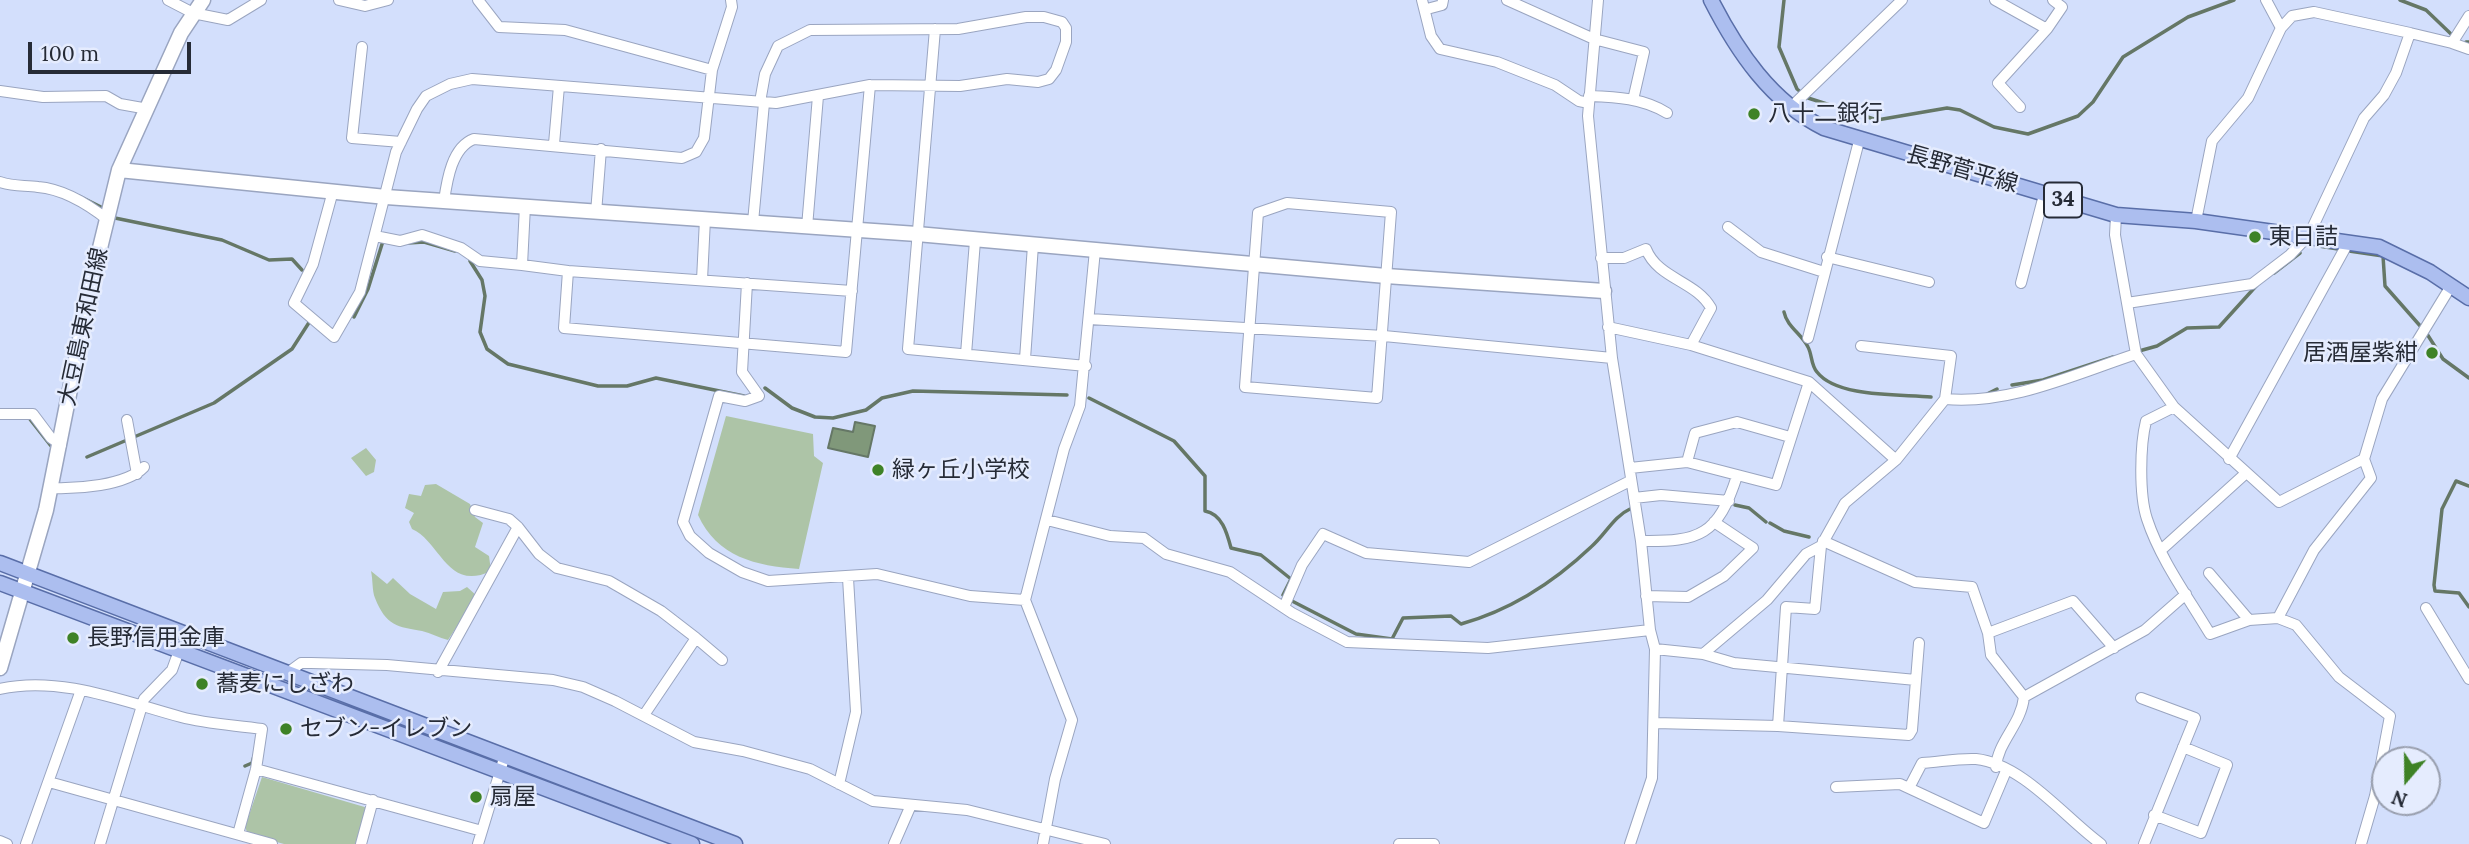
<!DOCTYPE html>
<meta charset="utf-8">
<style>
body{margin:0}
#map{position:relative;width:2469px;height:844px;overflow:hidden;background:#d3dffc;font-family:Lora,serif}
canvas{display:block}
.north{position:absolute;left:2371px;top:746px;width:70px;height:70px;box-sizing:border-box;background:#e5ecfe;border:2px solid #999fae;border-radius:50%;rotate:200deg;font-size:19px;font-weight:700;line-height:28px;text-align:center;color:#262b36}
.north::after{content:'';display:block;margin:auto;width:24px;height:32px;background:#3e8226;clip-path:polygon(50% 0,100% 100%,50% 72%,0 100%)}
.scale{position:absolute;left:28px;top:42px;width:163px;height:32px;box-sizing:border-box;border:4px solid #262b36;border-top:0;padding-left:9px;font-size:21px;line-height:24px;white-space:nowrap;color:#262b36;-webkit-text-stroke:5px #e5ecfe;paint-order:stroke}
</style>
<div id="map">
<canvas width="2469" height="844"></canvas>
<div class="north">N</div>
<div class="scale">100 m</div>
</div>
<script>
const ctx = document.querySelector('canvas').getContext('2d');
ctx.lineJoin = 'round';
function fill(path, color) { ctx.fillStyle = color; ctx.fill(path, 'evenodd'); }
function trace(path, color, width, dash) { ctx.strokeStyle = color; ctx.lineWidth = width; ctx.lineCap = dash ? 'butt' : 'round'; ctx.setLineDash(dash || []); ctx.stroke(path); }
function label(font, color, halo, rows, align = 'center') {
  ctx.font = font + ' Lora,"Noto Sans JP",serif'; ctx.lineWidth = 5; ctx.setLineDash([]); ctx.textBaseline = 'middle'; ctx.strokeStyle = halo; ctx.fillStyle = color; for (const [text, x, y, turn = 0] of rows) {
    ctx.save(); ctx.translate(x, y); ctx.rotate((+turn || 0) * Math.PI / 180); ctx.textAlign = isNaN(turn) ? turn : align; if (halo) ctx.strokeText(text, 0, 0); ctx.fillText(text, 0, 0); ctx.restore();
  }
}
fill(new Path2D(`
 M726,416L813,434L814,456L823,463L799,569C756,566 717,557 698,515Z
 M366,448L376,460L374,472L366,476L351,458Z
 M436,484L470,504L475,517L483,523L475,547L489,556L491,571C447,592 441,542 412,529L409,522L414,513L405,508L409,494L421,496L425,485Z
 M371,571L387,584L393,578L410,594L436,609L443,592L460,591L467,587L477,596L448,640C439,638 431,633 422,631C398,627 386,626 375,598C372,591 373,580 371,571Z
 M262,777L368,808L357,844H284L248,834L245,827Z`), '#adc4a7');
const water = new Path2D(`
 M855,422L875,426L868,457L828,448L833,428L853,432Z`);
fill(water, '#80987a');
trace(water, '#657766', 2);
trace(new Path2D(`
 M1784,0L1779,47L1797,89L1808,98L1877,120L1947,108L1960,110L1994,127L2028,134L2078,116L2093,102L2123,57L2188,17L2234,0
 M2400,0L2426,10L2451,34
 M2466,42H2469
 M79,196L101,207
 M115,218L222,240L269,260L292,259L302,270
 M408,243L424,242L455,251
 M2319,246L2338,249
 M2349,251L2383,256L2385,286L2422,328
 M470,261L482,280L485,296L480,332L487,349L508,364L598,386H627L656,378L744,396
 M2274,273L2300,253
 M1784,312C1787,327 1802,334 1808,347C1812,354 1811,366 1817,372C1837,398 1901,394 1931,397
 M354,317L368,289L383,241
 M2427,334L2443,359L2469,378
 M2139,351L2157,346L2187,328L2219,327L2257,285
 M2012,385L2043,380L2113,357
 M765,388L792,408L815,417L833,418L866,410L882,398L913,391L1067,395
 M1987,394L1997,389
 M1089,398L1174,441L1205,476V511C1222,514 1227,533 1231,548L1261,555L1291,579L1283,595
 M29,418L51,446
 M87,457L214,403L292,349L310,321
 M2469,486L2456,481L2442,509L2434,585L2435,591L2459,593L2469,607
 M1735,505L1749,508L1766,522
 M1770,523L1784,531L1809,537
 M1292,601L1356,634L1392,639L1403,618L1451,616L1461,624C1511,610 1553,583 1591,547C1605,535 1614,516 1630,509
 M245,766L252,763L254,756`), '#657766', 3.5);
const street = new Path2D(`
 M168,0L193,13L228,20L261,0
 M339,0L365,6L388,0
 M478,0L499,27L565,30L712,70
 M1422,0L1431,36L1440,49L1497,62L1555,85L1579,101L1589,103
 M1507,0L1594,39L1644,52L1633,100
 M1598,0L1588,116L1612,358L1641,541L1650,630L1655,649L1652,778L1630,844
 M1995,0L2047,29L2062,7L2053,0
 M1427,9L1442,5L1443,0
 M2281,28L2292,16L2314,12L2410,33
 M935,29L908,349L1086,366
 M2452,43L2469,49
 M362,47L352,138L401,142
 M0,91L43,97L106,96L120,104L148,109
 M1589,96C1616,97 1643,98 1667,113
 M2020,107L1998,83L2047,29
 M1790,108L1902,0
 M554,144L559,86
 M0,182C13,187 25,185 38,187C63,189 89,205 108,220
 M333,191L313,264L294,303L334,337L360,292L396,152L417,109L426,96L450,84L472,79L776,103L870,85L960,86L1007,79L1038,82L1049,79L1056,70L1066,42V28L1062,22L1044,17H1026L958,29L810,30L778,46L765,74L760,102
 M444,201C447,180 452,147 474,139L682,158L696,152L704,138L712,70L732,7L731,0
 M1287,203L1391,212L1377,398L1245,387L1258,213Z
 M525,206L522,265L568,271L564,328L846,352L870,85
 M596,213L601,149
 M2116,215L2115,235L2136,354L2174,407L2279,502L2364,459
 M2196,221L2212,141L2248,98L2281,28L2266,0
 M753,222L764,103
 M807,227L818,96
 M1728,227L1761,252L1824,272
 M375,236L400,241L422,235L461,248L480,261L522,265
 M1827,257L1929,282
 M1601,258H1624L1646,249C1658,279 1696,281 1711,308L1691,345
 M568,271L852,291
 M702,280L705,219
 M747,283L742,372L759,396L745,401L719,396L683,522L690,536L709,553L742,572L768,581L877,574L970,596L1025,600
 M2021,283L2044,195
 M2127,303L2252,284L2290,255L2309,235L2364,118L2384,95L2396,73L2410,33L2452,43L2469,16
 M1089,319L1384,336L1612,358
 M1608,327L1691,345L1809,382
 M1808,338L1859,141
 M1861,346L1951,356L1945,399
 M966,354L975,241
 M1025,359L1033,245
 M2174,407L2146,421C2140,445 2139,495 2147,519C2160,559 2188,597 2210,634L2249,620L2278,618L2296,625L2339,677L2390,716L2375,796L2361,844
 M0,414H33L51,438L61,445
 M127,420L137,474
 M2229,459L2349,241
 M1687,462L1695,433L1737,422L1790,437
 M1630,468L1687,462L1776,485L1809,382L1896,460
 M51,488C76,489 126,486 144,467
 M1634,498L1661,495L1729,501
 M475,510L509,519L518,527
 M1047,520L1110,536L1144,538L1166,554L1230,572L1292,613L1347,642L1488,648L1650,630
 M1641,541C1700,542 1718,535 1737,476
 M1823,541L1915,582L1972,587L1988,633L1991,655L2024,697C2021,725 1998,741 1996,767
 M2161,550L2245,474
 M2209,573L2249,620
 M1646,596L1688,597L1724,576L1753,548L1714,522
 M1284,607L1302,565L1323,534L1366,553L1469,562L1630,481
 M2426,608L2469,679
 M2278,618L2314,550L2371,478L2364,459L2382,399L2451,286
 M1988,633L2073,601L2114,648
 M696,638L722,660
 M1655,649L1703,654L1734,663L1916,680
 M1703,654L1767,600L1806,554L1821,546
 M438,672L518,527L539,554L557,568L609,581L661,611L696,638L644,715
 M286,674L301,663H311L387,665L553,680L583,687L615,701L694,742L743,751L810,769L873,801L967,810L1105,844
 M0,689C59,675 125,702 181,717C207,724 235,725 262,729L256,769L238,834
 M2024,697L2145,630L2186,594
 M2141,698L2195,718L2144,844
 M1655,723L1778,726L1909,735L1912,730L1919,643
 M1778,726L1786,607L1815,609L1821,546L1845,503L1896,460L1945,399C2010,405 2075,374 2136,354
 M256,769L482,831
 M49,782L272,844
 M839,784L856,712L848,578
 M1836,787L1900,784L1984,823L2006,771
 M1909,788L1922,763C1939,762 1959,758 1976,759C2023,764 2065,818 2101,844
 M2154,815L2201,833L2227,765L2183,747
 M0,841L7,844
 M26,844L81,690
 M100,844L144,699L172,670L180,648
 M361,844L373,800
 M478,844L505,755
 M894,844L911,805
 M1043,844L1055,779L1072,720L1025,600L1064,449L1080,406L1095,250
 M1399,844H1434`);
const secondary = new Path2D(`
 M119,170L386,197L917,234L1386,276L1604,291
 M0,668L46,510L90,289L119,170L181,33L203,0`);
const primary = new Path2D(`
 M1711,0C1737,51 1771,102 1824,128L2116,215L2196,221L2379,247L2430,272L2469,298
 M0,563L735,844
 M0,583L692,844`);
trace(street, '#9aa5c0', 12);
trace(secondary, '#9aa5c0', 17);
trace(primary, '#596ea8', 17);
trace(street, '#fff', 10);
trace(secondary, '#fff', 14);
trace(primary, '#acbeef', 14);
for (const [x, y, r, color] of [
 [1754,114,7,"#3e8226"],
 [2255,237,7,"#3e8226"],
 [2432,353,7,"#3e8226"],
 [878,470,7,"#3e8226"],
 [73,638,7,"#3e8226"],
 [202,684,7,"#3e8226"],
 [286,729,7,"#3e8226"],
 [476,797,7,"#3e8226"]
]) { const dot = new Path2D(); dot.arc(x, y, r, 0, 2 * Math.PI); ctx.fillStyle = color; ctx.fill(dot); trace(dot, '#e5ecfe', 2.5); }
for (const [x, y, w] of [
 [2063,200,38]
]) { const box = new Path2D(); box.roundRect(x - w / 2, y - 17.5, w, 35, 5); ctx.fillStyle = '#e5ecfe'; ctx.fill(box); trace(box, '#262b36', 2); }
label('bold 21px', '#262b36', null, [
 ["34",2063,200]
]);
label('23px', '#262b36', '#e5ecfe', [
 ["八十二銀行",1768,114],
 ["東日詰",2269,237],
 ["居酒屋紫紺",2418,353,"right"],
 ["緑ヶ丘小学校",892,470],
 ["長野信用金庫",87,638],
 ["蕎麦にしざわ",216,684],
 ["セブン-イレブン",300,729],
 ["扇屋",490,797]
], 'left');
label('23px', '#262b36', '#e5ecfe', [
 ["長野菅平線",1962,170,16],
 ["大豆島東和田線",84,327,-78]
]);
</script>
